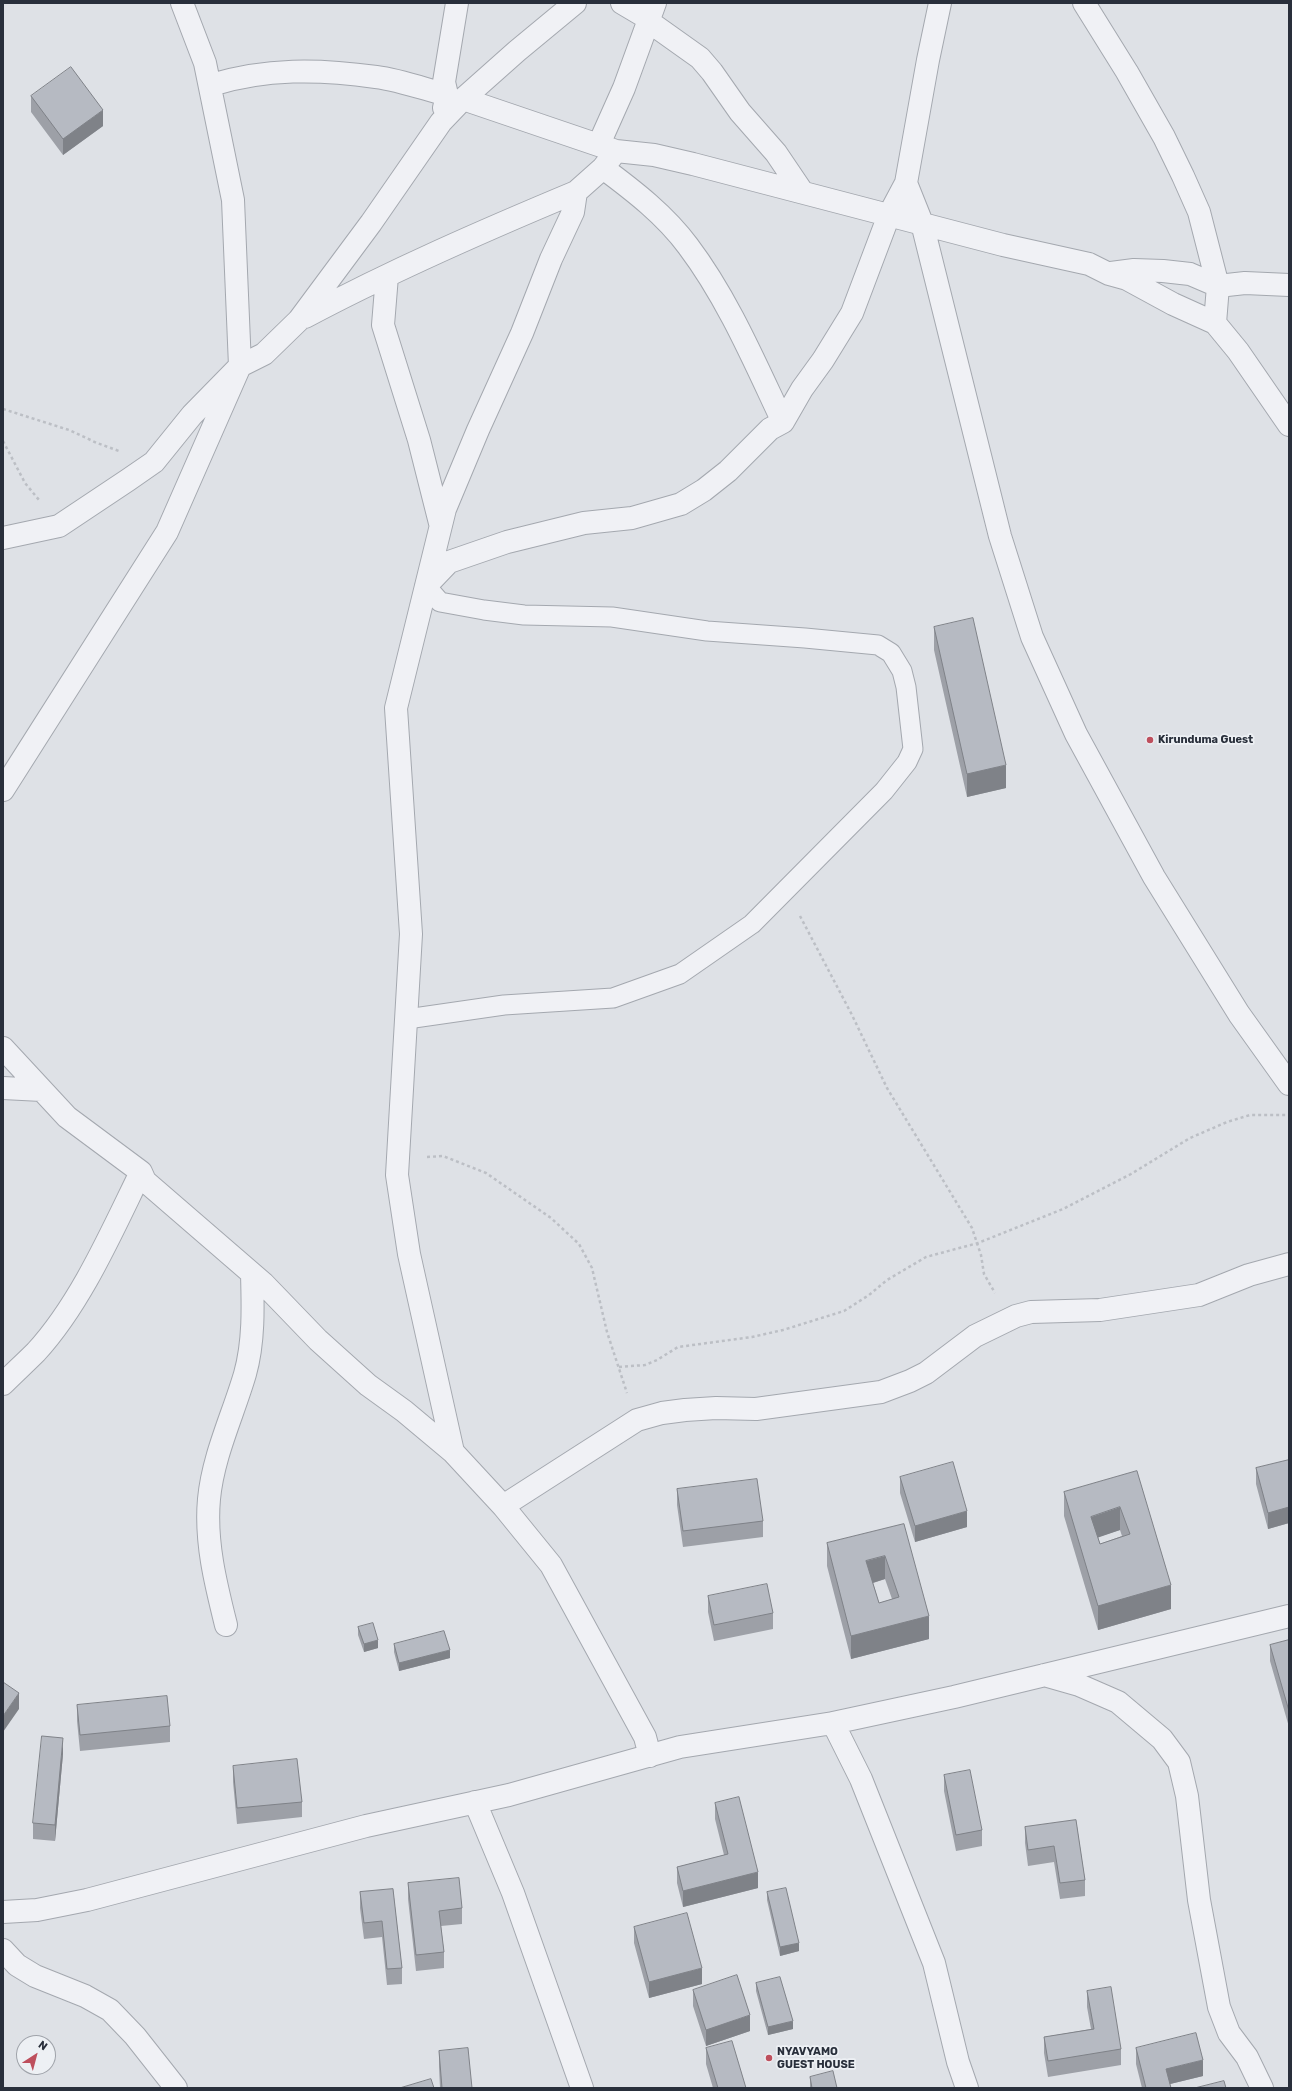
<!DOCTYPE html>
<style>
body{margin:0}
#map{position:relative;width:1292px;height:2091px;overflow:hidden;background:#dee1e6;font-family:Rubik,sans-serif}
canvas{display:block}
.frame{position:absolute;inset:0;border:4px solid #292f3b;pointer-events:none}
.north{position:absolute;left:16px;top:2035px;width:40px;height:40px;box-sizing:border-box;background:#edf0f4;border:1px solid #9fa3aa;border-radius:50%;rotate:36deg;font-size:11px;font-weight:700;line-height:16px;text-align:center;color:#292f3b}
.north::after{content:'';display:block;margin:auto;width:14px;height:18px;background:#be4f5d;clip-path:polygon(50% 0,100% 100%,50% 72%,0 100%)}
</style>
<div id="map">
<canvas width="1292" height="2091"></canvas>
<div class="frame"></div>
<div class="north">N</div>
</div>
<script>
const ctx = document.querySelector('canvas').getContext('2d');
ctx.lineJoin = 'round';
function trace(path, color, width, dash) { ctx.strokeStyle = color; ctx.lineWidth = width; ctx.lineCap = dash ? 'butt' : 'round'; ctx.setLineDash(dash || []); ctx.stroke(path); }
function fill(path, color) { ctx.fillStyle = color; ctx.fill(path, 'evenodd'); }
function label(font, color, halo, rows, align = 'center') {
  ctx.font = font + ' Rubik,sans-serif'; ctx.lineWidth = 3.5; ctx.setLineDash([]); ctx.textBaseline = 'middle'; ctx.strokeStyle = halo; ctx.fillStyle = color; for (const [text, x, y, turn = 0] of rows) {
    ctx.save(); ctx.translate(x, y); ctx.rotate((+turn || 0) * Math.PI / 180); ctx.textAlign = isNaN(turn) ? turn : align; if (halo) ctx.strokeText(text, 0, 0); ctx.fillText(text, 0, 0); ctx.restore();
  }
}
const lane = new Path2D(`
 M407,1019L504,1005L613,998L680,974L752,924L884,791L907,762L913,749L906,687L902,671L891,653L878,645L805,638L707,631L612,617L524,615L484,610L440,602L426,586`);
const street = new Path2D(`
 M622,3L649,19
 M1084,3L1127,72L1164,137L1183,176L1199,212L1218,286L1215,323
 M648,21L700,58L712,72L740,112L776,153L801,190
 M211,85C266,68 319,69 376,77C400,80 424,89 447,95
 M463,99L616,151L654,155L693,164L1003,245L1089,264L1109,274L1127,279L1173,304L1215,323L1238,351L1289,425
 M444,108L447,95L444,82L457,3
 M599,144L624,88L655,3
 M603,168C634,191 665,215 688,246C728,299 755,363 783,422
 M906,183L922,223L1000,536L1032,637L1076,734L1154,877L1239,1014L1289,1084
 M1111,273L1134,270L1163,271L1190,274L1218,286L1245,283L1289,285
 M387,276L383,325L419,440L440,523
 M305,317C393,270 485,230 576,192
 M3,538L59,526L128,480L154,462L192,415L240,366L233,200L205,63L182,3
 M426,586L449,562L507,542L584,523L632,518L681,504L704,490L728,471L770,429L783,422L802,389L823,360L852,313L889,215L906,183L928,60L940,3
 M3,790L167,532L240,366L264,354L299,320L371,223L441,122L463,99L517,51L575,3
 M3,1048L67,1117L141,1172L145,1181L263,1283L318,1340L368,1385L404,1411L453,1452L503,1506L551,1565L645,1737L650,1756
 M3,1088L42,1090
 M3,1384C14,1373 25,1363 36,1352C81,1303 112,1231 141,1172
 M453,1452L409,1254L397,1175L411,934L396,708L445,509L478,430L522,333L551,259L573,212L576,192L603,168L616,151
 M503,1506L637,1420L662,1413L685,1410L716,1408L756,1409L881,1392L910,1381L926,1373L975,1336L1016,1316L1031,1312L1100,1310L1199,1295L1249,1275L1289,1264
 M226,1625C216,1585 205,1542 209,1499C213,1456 233,1415 245,1374C254,1342 253,1307 252,1274
 M1044,1675L1079,1685L1118,1702L1162,1739L1179,1762L1187,1796L1199,1900L1219,2007L1229,2033L1247,2057L1262,2088
 M833,1723L861,1779L934,1963L958,2062L967,2088
 M475,1802L513,1893L582,2088
 M3,1912L37,1910L87,1900L366,1826L509,1795L680,1747L833,1723L954,1697L1289,1616
 M3,1950L17,1965L35,1976L85,1996L110,2010L135,2036L176,2088`);
trace(lane, '#a4a8af', 21);
trace(street, '#a4a8af', 24);
trace(new Path2D(`
 M3,409L69,430L97,443L119,451
 M3,441L25,483L39,500
 M800,916L852,1015L887,1088L972,1228L981,1255L984,1274L995,1293
 M427,1157L443,1156L486,1173L551,1218L579,1244L592,1268L607,1332L627,1393
 M619,1367L645,1365L657,1360L678,1347L752,1337L783,1330L844,1311L869,1295L887,1280L926,1257L978,1243L1063,1209L1131,1174L1190,1138L1227,1122L1250,1115H1289`), '#bcbfc5', 2.5, [3, 3]);
trace(lane, '#f0f1f5', 19);
trace(street, '#f0f1f5', 22);
fill(new Path2D(`
 M31,96L103,126L63,155L31,112Z
 M934,627L1006,788L967,797L934,650Z
 M1289,1460V1523L1268,1529L1256,1484V1468Z
 M1137,1471L1171,1609L1098,1630L1064,1516V1492ZM1120,1530L1122,1536L1100,1544L1098,1537Z
 M900,1477L967,1527L915,1542L900,1493Z
 M677,1489L763,1521V1537L683,1547L677,1505Z
 M904,1524L929,1639L851,1659L827,1566V1543ZM885,1579L892,1599L879,1603L873,1583Z
 M708,1596L773,1613V1629L714,1641L708,1612Z
 M358,1627L378,1648L364,1652L358,1635Z
 M1289,1640V1727L1270,1661V1645Z
 M394,1644L450,1658L399,1671L394,1652Z
 M77,1705L170,1726V1742L80,1751L77,1721Z
 M63,1754L55,1841L33,1839V1823Z
 M233,1766L302,1802V1817L237,1824L233,1782Z
 M944,1775L982,1830V1846L956,1851L944,1791Z
 M715,1803L758,1888L683,1907L677,1883V1867L724,1855L715,1819Z
 M1076,1820L1085,1880V1896L1060,1899L1054,1862L1028,1866L1025,1843V1827Z
 M408,1883L462,1908V1924L441,1926L444,1952V1968L416,1971L408,1899Z
 M393,1889L402,1968V1984L387,1985L382,1937L364,1939L360,1908V1892Z
 M767,1892L799,1951L780,1956L767,1900Z
 M634,1927L702,1984L649,1998L634,1943Z
 M756,1983L793,2029L768,2035L756,1991Z
 M693,1990L750,2031L706,2046L693,2006Z
 M1087,1991L1121,2049V2065L1048,2077L1044,2053V2037L1091,2029L1087,2007Z
 M706,2048L746,2088H713L706,2064Z
 M1136,2048L1203,2076L1170,2084L1171,2088H1142L1136,2064Z
 M439,2051L472,2088H440L439,2067Z
 M810,2077L837,2088H810Z`), '#9da0a7');
fill(new Path2D(`
 M103,110V126L63,155V139Z
 M1006,765V788L967,797V774Z
 M1120,1507V1530L1091,1540V1517Z
 M1289,1507V1523L1268,1529V1513Z
 M967,1511V1527L915,1542V1526Z
 M885,1556V1579L866,1585V1561Z
 M1171,1585V1609L1098,1630V1606Z
 M929,1616V1639L851,1659V1636Z
 M378,1640V1648L364,1652V1644Z
 M450,1650V1658L399,1671V1663Z
 M19,1693V1709L3,1732V1716Z
 M63,1738V1754L55,1841V1825Z
 M758,1872V1888L683,1907V1891Z
 M799,1943V1951L780,1956V1947Z
 M702,1968V1984L649,1998V1982Z
 M750,2015V2031L706,2046V2030Z
 M793,2021V2029L768,2035V2027Z
 M1203,2060V2076L1166,2085V2069Z`), '#7f8288');
const building = new Path2D(`
 M71,67L103,110L63,139L31,96Z
 M973,618L1006,765L967,774L934,627Z
 M1289,1460V1507L1268,1513L1256,1468Z
 M953,1462L967,1511L915,1526L900,1477Z
 M1137,1471L1171,1585L1098,1606L1064,1492ZM1120,1507L1130,1534L1100,1544L1091,1517Z
 M757,1479L763,1521L683,1531L677,1489Z
 M904,1524L929,1616L851,1636L827,1543ZM885,1556L899,1597L879,1603L866,1561Z
 M767,1584L773,1613L714,1625L708,1596Z
 M373,1623L378,1640L364,1644L358,1627Z
 M444,1631L450,1650L399,1663L394,1644Z
 M1289,1640V1711L1270,1645Z
 M3,1682L19,1693L3,1716Z
 M167,1696L170,1726L80,1735L77,1705Z
 M42,1736L63,1738L55,1825L33,1823Z
 M297,1759L302,1802L237,1808L233,1766Z
 M970,1770L982,1830L956,1835L944,1775Z
 M739,1797L758,1872L683,1891L677,1867L728,1854L715,1803Z
 M1076,1820L1085,1880L1060,1883L1054,1846L1028,1850L1025,1827Z
 M459,1878L462,1908L439,1911L444,1952L416,1955L408,1883Z
 M786,1888L799,1943L780,1947L767,1892Z
 M393,1889L402,1968L387,1969L382,1921L364,1923L360,1892Z
 M687,1913L702,1968L649,1982L634,1927Z
 M737,1975L750,2015L706,2030L693,1990Z
 M780,1977L793,2021L768,2027L756,1983Z
 M1111,1987L1121,2049L1048,2061L1044,2037L1094,2029L1087,1991Z
 M1196,2033L1203,2060L1166,2069L1171,2088H1146L1136,2048Z
 M732,2041L746,2088H718L706,2048Z
 M468,2048L472,2088H442L439,2051Z
 M833,2071L837,2088H812L810,2077Z
 M431,2079L434,2088H400Z
 M1224,2081L1226,2088H1195Z`);
fill(building, '#b6bac2');
trace(building, '#7f8288', 1);
for (const [x, y, r, color] of [
 [1150,740,4,"#be4f5d"],
 [769,2058,4,"#be4f5d"]
]) { const dot = new Path2D(); dot.arc(x, y, r, 0, 2 * Math.PI); ctx.fillStyle = color; ctx.fill(dot); trace(dot, '#edf0f4', 1.5); }
label('bold 11px', '#292f3b', '#edf0f4', [
 ["Kirunduma Guest",1158,740],
 ["NYAVYAMO",777,2052],
 ["GUEST HOUSE",777,2065]
], 'left');
</script>
